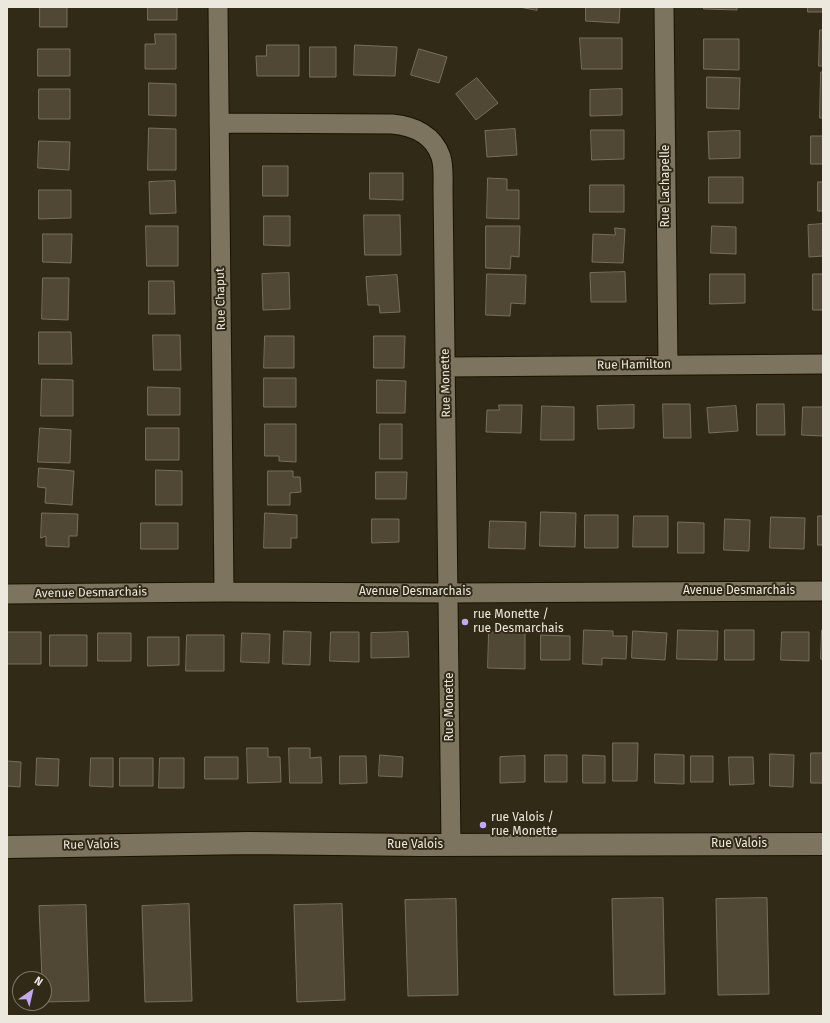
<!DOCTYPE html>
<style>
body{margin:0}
#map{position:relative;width:830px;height:1023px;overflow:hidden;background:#312a17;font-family:"Fira Sans",sans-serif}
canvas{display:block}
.frame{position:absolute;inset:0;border:8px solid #ede8dd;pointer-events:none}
.north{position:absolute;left:12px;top:971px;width:40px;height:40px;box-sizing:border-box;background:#312a17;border:1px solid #7c7666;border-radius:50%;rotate:34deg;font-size:11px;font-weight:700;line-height:16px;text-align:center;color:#ede8dd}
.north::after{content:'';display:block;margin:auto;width:14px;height:18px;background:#c2a8f3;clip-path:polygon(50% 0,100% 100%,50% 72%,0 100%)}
</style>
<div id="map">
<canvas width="830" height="1023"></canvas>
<div class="frame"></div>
<div class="north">N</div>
</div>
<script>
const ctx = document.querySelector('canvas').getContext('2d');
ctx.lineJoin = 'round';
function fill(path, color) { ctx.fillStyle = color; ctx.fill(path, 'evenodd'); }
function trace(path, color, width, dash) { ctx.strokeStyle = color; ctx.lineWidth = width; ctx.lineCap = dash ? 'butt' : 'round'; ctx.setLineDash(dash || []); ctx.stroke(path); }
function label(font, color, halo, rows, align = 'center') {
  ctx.font = font + ' "Fira Sans",sans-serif'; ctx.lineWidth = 4; ctx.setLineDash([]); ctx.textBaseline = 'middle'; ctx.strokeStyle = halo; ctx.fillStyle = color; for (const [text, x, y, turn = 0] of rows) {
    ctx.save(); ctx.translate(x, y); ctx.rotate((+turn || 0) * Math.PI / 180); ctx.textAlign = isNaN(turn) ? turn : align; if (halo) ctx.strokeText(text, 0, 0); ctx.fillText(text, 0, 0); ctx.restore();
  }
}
const building = new Path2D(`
 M40,7H67V27H40Z
 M148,7H177V20H148Z
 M520,7H537V10Z
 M586,7H620L619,23L586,21Z
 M704,7H737V10L704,9Z
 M808,7H823V12H808Z
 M820,30H823V66H819Z
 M155,34H176V69H145V44H155Z
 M580,38H622V69H582Z
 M704,39H739V70L704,69Z
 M267,45H299V76H257L256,56H266Z
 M355,45L397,47L395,76L354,75Z
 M310,47H336V77H310Z
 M38,49H70V76H38Z
 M419,49L447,57L439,83L411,75Z
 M821,72H823V118H820Z
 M707,77L740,78L739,109L707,108Z
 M477,78L498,103L476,120L456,94Z
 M149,83L176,84V116L149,115Z
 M39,89H70V119H39Z
 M622,89V115L590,116V90Z
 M149,128L176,129V170H148Z
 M515,129L517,155L487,157L485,131Z
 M591,130H624V159L592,160Z
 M740,131V158L709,159L708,132Z
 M811,136H823V164H811Z
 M39,141L70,142L69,170L38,168Z
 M263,166H288V196H263Z
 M370,173H403V200L370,199Z
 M709,177H743V203H709Z
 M488,178L507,179V190H519V219L487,218Z
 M175,181L176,213L150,214L149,182Z
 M818,182H823V211H818Z
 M590,185H624V212H590Z
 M39,190H71V218L39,219Z
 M364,215H400L401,255H365Z
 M264,216H290V246L264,245Z
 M823,224V256L809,257L808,225Z
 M146,226H178V266H147Z
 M486,226H520L519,257L511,256L510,269L486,268Z
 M712,226L736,227V254L711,253Z
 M615,228L625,229L623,263L592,262L593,234L615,235Z
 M43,234H72L71,263L43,262Z
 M625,272L626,302H591L590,273Z
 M289,273L290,309L263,310L262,274Z
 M487,274L526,275L525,304L511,303L510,316L486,315Z
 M710,274H745V303L710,304Z
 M813,274H823V310H813Z
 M397,275L400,312L380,313L379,305H368L366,277Z
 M43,278H69L68,320L42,319Z
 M149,281H174L175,314H149Z
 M39,332H71L72,364H39Z
 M153,335H180L181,370H154Z
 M265,336H294V368H264Z
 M374,336H405L404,368H374Z
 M264,378H296V407H264Z
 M42,379L73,380V416H41Z
 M377,380L406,381L405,413H377Z
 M148,387L180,388V415H148Z
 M663,404H690L691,438H664Z
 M757,404H784L785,435H757Z
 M499,405H522L521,433L486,432L487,410H499Z
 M634,405V428L598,429L597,406Z
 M542,406L574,407V440H541Z
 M736,406L738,431L709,433L707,408Z
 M803,407H823V436L802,435Z
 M265,424H296V462L279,461V456H265Z
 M380,424H402V459H380Z
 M40,428L71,430L70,463L38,462Z
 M146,428H179V460H146Z
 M39,468L74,471L72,505L45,503L46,488L38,487Z
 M156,470L182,471V505H156Z
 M268,471H293V477H300L301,492L290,493V505H268Z
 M376,472H407L406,499H376Z
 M541,512L576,513L575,547L540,546Z
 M42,513L78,514L77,536H69V547L46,546V536L41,538Z
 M265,513L297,515V538H291V548H264Z
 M585,515H618V548H585Z
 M634,516H668V547H633Z
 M818,516H823V545H818Z
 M771,517L805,518L804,549L770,548Z
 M372,519H399V542L372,543Z
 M725,519L750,520L749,551L724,550Z
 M490,521L526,522L525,549L489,548Z
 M678,522L704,523V553H678Z
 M141,523H178V549H141Z
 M584,630L613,631V636H627L626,659L602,658V665L583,664Z
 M678,630L718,631L717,660L677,659Z
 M725,630H754V660H725Z
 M822,630H823V660L821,659Z
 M284,631L311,632L310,665L283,664Z
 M633,631L667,633L665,660L632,658Z
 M7,632H41V664H7Z
 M331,632H359V662L330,661Z
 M408,632L409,657L371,658V633Z
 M489,632L525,633V669L488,668Z
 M782,632H809V661L781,660Z
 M98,633H131V661H98Z
 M242,633L270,634L269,663L241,662Z
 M50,635H87V666H50Z
 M187,635H224V671H186Z
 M541,635L570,636V660H541Z
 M148,637H179V665L148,666Z
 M613,743H638L637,781H613Z
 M247,748H268V757H280L281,782L248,783Z
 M289,748H310V758L321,757L322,783H290Z
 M811,753H823V783H811Z
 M655,754L684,755V784L655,783Z
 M770,754L794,755L793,787L770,786Z
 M380,755L403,757L402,777L379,776Z
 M545,755H567V782H545Z
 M583,755L605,756V783H583Z
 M340,756H366L367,783L340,784Z
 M525,756V782L500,783V757Z
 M691,756H713V782H691Z
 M205,757H238V779H205Z
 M729,757H753L754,784L730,785Z
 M37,758L59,759L58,786L36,785Z
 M91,758H113V787L90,786Z
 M120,758H153V786H120Z
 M160,758H184V788H159Z
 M7,761L21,762L20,787L7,786Z
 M663,898L665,994L614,995L612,899Z
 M767,898L769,994L718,995L716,899Z
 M456,899L458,995L408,996L405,900Z
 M189,904L192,1001L145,1002L142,906Z
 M342,904L345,1000L297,1002L294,905Z
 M86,905L89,1001L44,1002V979H42L39,906Z`);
fill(building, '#504834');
trace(building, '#776f5a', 1);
const minor = new Path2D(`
 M218,7L224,592
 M664,7L668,365
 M219,123L392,124C414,126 434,135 441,157C444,167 443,178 443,189L451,844
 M446,367L823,364
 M7,594L224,592L448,593L823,591`);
const tertiary = new Path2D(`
 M7,847L250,843L420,845L823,844`);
trace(minor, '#191302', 21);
trace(tertiary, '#191302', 24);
trace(minor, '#7c745f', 19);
trace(tertiary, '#7c745f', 22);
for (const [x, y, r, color] of [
 [465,622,4,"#c2a8f3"],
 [483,825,4,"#c2a8f3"]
]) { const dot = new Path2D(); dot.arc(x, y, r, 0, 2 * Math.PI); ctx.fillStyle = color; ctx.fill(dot); trace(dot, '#312a17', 1.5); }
label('12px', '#ede8dd', '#312a17', [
 ["Rue Lachapelle",666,186,-90],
 ["Rue Chaput",221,299,-91],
 ["Rue Hamilton",634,365,-1],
 ["Rue Monette",446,383,-91],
 ["Avenue Desmarchais",739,591],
 ["Avenue Desmarchais",415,592],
 ["Avenue Desmarchais",91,593,-1],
 ["Rue Monette",450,707,-90],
 ["Rue Valois",739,844],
 ["Rue Valois",91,845,-1],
 ["Rue Valois",415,845]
]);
label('12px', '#ede8dd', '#312a17', [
 ["rue Monette /",473,615],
 ["rue Desmarchais",473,629],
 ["rue Valois /",491,818],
 ["rue Monette",491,832]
], 'left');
</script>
